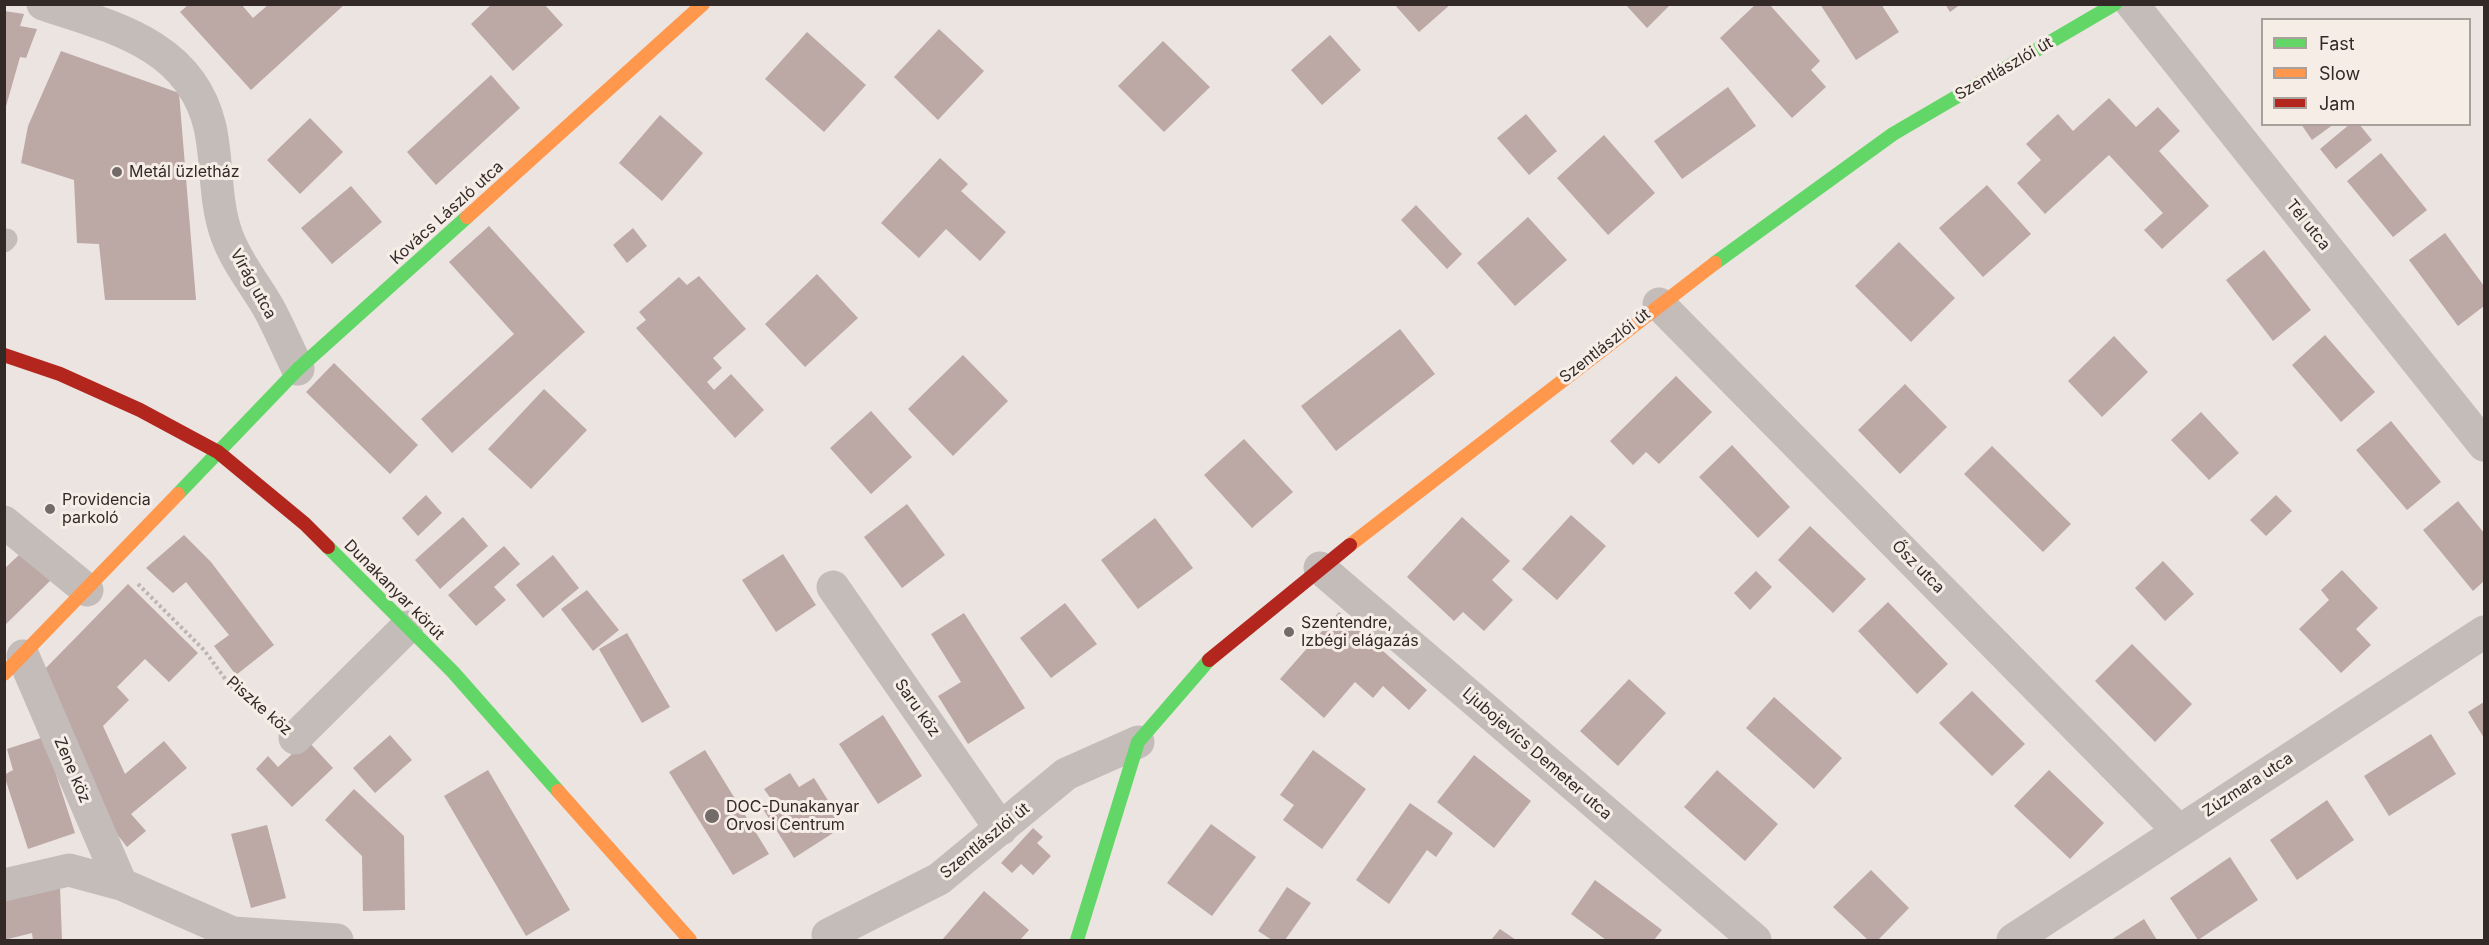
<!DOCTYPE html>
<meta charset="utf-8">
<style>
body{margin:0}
#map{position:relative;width:2489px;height:945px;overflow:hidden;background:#ebe4e0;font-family:Inter,sans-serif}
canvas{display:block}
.frame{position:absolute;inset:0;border:6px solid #332a28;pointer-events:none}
.legend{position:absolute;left:2261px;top:18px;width:210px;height:108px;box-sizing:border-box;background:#f7ede7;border:2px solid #a99f9b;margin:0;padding:8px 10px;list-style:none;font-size:18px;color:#332a28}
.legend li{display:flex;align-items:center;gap:12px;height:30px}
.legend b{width:30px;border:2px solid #a99f9b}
</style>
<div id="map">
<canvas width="2489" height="945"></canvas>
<div class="frame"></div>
<ul class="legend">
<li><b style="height:8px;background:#63d668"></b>Fast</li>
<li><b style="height:8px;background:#ff974d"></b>Slow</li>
<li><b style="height:8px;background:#b3261e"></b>Jam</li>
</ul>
</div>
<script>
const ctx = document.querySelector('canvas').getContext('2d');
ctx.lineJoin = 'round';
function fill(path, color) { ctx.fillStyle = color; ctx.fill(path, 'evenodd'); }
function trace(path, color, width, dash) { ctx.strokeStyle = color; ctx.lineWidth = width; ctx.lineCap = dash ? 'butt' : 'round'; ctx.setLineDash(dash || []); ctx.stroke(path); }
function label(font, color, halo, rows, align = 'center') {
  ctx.font = font + ' Inter,sans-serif'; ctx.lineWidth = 6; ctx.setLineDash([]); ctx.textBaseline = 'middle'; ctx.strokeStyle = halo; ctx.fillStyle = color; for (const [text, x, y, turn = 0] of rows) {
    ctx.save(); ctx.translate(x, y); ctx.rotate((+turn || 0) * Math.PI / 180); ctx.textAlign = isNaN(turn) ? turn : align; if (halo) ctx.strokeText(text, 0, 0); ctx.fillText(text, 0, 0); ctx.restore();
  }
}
fill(new Path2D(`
 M189,4H241L253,18L269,4H345L251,90L180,12Z
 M492,4H544L563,25L513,71L471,24Z
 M1394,4H1451L1419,32Z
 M1625,4H1671L1647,28Z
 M1756,4H1769L1820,61L1811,70L1826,87L1792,118L1720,38Z
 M1820,4H1881L1899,32L1856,60Z
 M1945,4H1961L1950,12Z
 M4,11L24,14L20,26L37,29L26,58L20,57L5,110Z
 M939,29L984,71L938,120L894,77Z
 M807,32L866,85L824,132L765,79Z
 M1330,35L1361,70L1322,105L1291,70Z
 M1163,41L1210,87L1164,132L1118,86Z
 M61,51L179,93L196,300H105L99,244L77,243L74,180L21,163L28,126Z
 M491,75L520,108L436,185L407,152Z
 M1728,87L1756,126L1682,179L1654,141Z
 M2109,98L2136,127L2158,107L2180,131L2159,151L2209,206L2162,249L2144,230L2163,213L2109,155L2045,214L2017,183L2041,160L2026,144L2058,114L2073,131Z
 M1526,114L1557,151L1529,175L1497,138Z
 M660,115L703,153L662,201L619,163Z
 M310,118L343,152L300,194L267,160Z
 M2301,124H2334L2312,140Z
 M2350,124H2359L2372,140L2336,169L2320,149Z
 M1604,135L1655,193L1608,235L1557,178Z
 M2381,153L2427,210L2393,237L2347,181Z
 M940,158L968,184L961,191L1006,232L980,261L946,229L919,258L881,223Z
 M1987,185L2031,234L1983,277L1939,228Z
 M351,186L382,222L332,264L301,228Z
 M1416,205L1462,254L1447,269L1401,220Z
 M1528,217L1567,260L1515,306L1477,263Z
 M489,226L585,332L452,453L421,419L514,334L449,262Z
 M633,228L647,246L627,263L613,245Z
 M2445,233L2484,286V306L2458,326L2409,260Z
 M1899,242L1955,298L1911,342L1855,286Z
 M2264,250L2311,310L2273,341L2226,280Z
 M817,274L858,318L805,367L765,324Z
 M699,276L746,329L713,358L722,368L707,382L714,390L731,374L764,410L735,438L636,328L646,320L639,312L679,277L687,285Z
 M1400,329L1435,374L1336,451L1301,406Z
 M2325,335L2375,392L2341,422L2292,365Z
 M2114,336L2148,372L2102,417L2068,381Z
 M963,355L1008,401L953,456L908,409Z
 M334,363L418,445L390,474L306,392Z
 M1676,376L1712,412L1659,464L1646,452L1633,465L1610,441Z
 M1905,384L1947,427L1900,474L1858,430Z
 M544,389L587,430L531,489L488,449Z
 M871,411L912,457L871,494L830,448Z
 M2201,412L2239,453L2209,480L2171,440Z
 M2391,421L2441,482L2407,510L2356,450Z
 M1244,439L1293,492L1252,528L1204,475Z
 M1732,445L1790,507L1758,538L1699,477Z
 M1992,446L2071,524L2043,552L1964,474Z
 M426,495L442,513L418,536L402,518Z
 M2276,495L2292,511L2266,536L2250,520Z
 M2458,501L2484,533V581L2473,591L2423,530Z
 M907,504L945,555L902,588L864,537Z
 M1571,515L1606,546L1557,600L1522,569Z
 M463,517L488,546L440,589L415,560Z
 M1462,517L1510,561L1492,580L1513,600L1484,631L1463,612L1454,621L1407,577Z
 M1155,518L1193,568L1138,609L1101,560Z
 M1810,526L1866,579L1833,613L1778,560Z
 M184,535L211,562L274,645L236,675L214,646L229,635L186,582L173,593L146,568Z
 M504,546L520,564L494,587L506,600L476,626L448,595Z
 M20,554L51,580L4,626V569Z
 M783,554L816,605L776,632L742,580Z
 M553,555L579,588L543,618L516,585Z
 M2163,561L2194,594L2165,621L2135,588Z
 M2342,570L2378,608L2356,629L2371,645L2341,673L2299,629L2329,600L2321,590Z
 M1756,571L1772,587L1750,610L1734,593Z
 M128,584L198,653L169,682L145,659L117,687L129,700L103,726L125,774L164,741L187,768L131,814L146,831L127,847L105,819L43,671Z
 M587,590L619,630L593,651L561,609Z
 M1888,602L1948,664L1917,694L1858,631Z
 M1065,603L1097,644L1051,678L1020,638Z
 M1339,612L1427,690L1409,710L1383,686L1373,698L1355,682L1324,718L1280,679Z
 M964,613L1025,708L968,744L938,696L961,682L931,634Z
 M627,633L670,707L642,723L599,649Z
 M2132,644L2192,704L2155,742L2095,681Z
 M1629,679L1666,713L1618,766L1580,731Z
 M1972,691L2025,744L1992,776L1939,723Z
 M1774,697L1842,758L1814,789L1746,728Z
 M2484,702V738L2468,712Z
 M883,715L922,776L878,804L839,744Z
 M2431,734L2456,774L2389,816L2364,776Z
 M390,735L412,760L375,793L353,768Z
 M44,737L75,833L28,849L4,775L13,770L7,749Z
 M307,740L333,768L292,807L256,769L268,756L278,767Z
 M705,750L769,854L733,875L669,772Z
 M1313,750L1366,789L1322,849L1283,820L1294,805L1280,795Z
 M1474,755L1531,801L1494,848L1437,802Z
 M488,770L570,910L526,936L444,796Z
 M1717,770L1778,824L1745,861L1684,807Z
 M2049,770L2104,823L2070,859L2014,806Z
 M790,773L799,787L814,778L844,826L794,858L763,809L774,803L764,789Z
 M354,789L404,836L405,910L363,911L362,856L325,820Z
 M2327,800L2354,840L2297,880L2270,840Z
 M1410,803L1453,833L1436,857L1427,850L1389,904L1356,880Z
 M1211,824L1256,857L1212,916L1167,883Z
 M267,825L286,898L251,908L231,834Z
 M1033,828L1043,837L1037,843L1051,856L1033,875L1021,864L1012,873L1001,863Z
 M2230,857L2258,900L2198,940L2170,898Z
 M1871,870L1909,908L1878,940H1868L1833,907Z
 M1595,880L1662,930L1654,940H1606L1571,914Z
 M60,887L62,940H33L32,933L4,940V901Z
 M1287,887L1311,903L1285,940H1272L1258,931Z
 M984,891L1029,930L1020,940H942Z
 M2144,919L2157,940H2111Z
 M1500,929L1516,940H1491Z`), '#bca8a4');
trace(new Path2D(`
 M138,584L204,650L229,684L268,715`), '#bcb5b2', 4, [3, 3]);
trace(new Path2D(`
 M4,242L7,239`), '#c3bcb9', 21);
trace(new Path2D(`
 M43,4C113,27 191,45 210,127C218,163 214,201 227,236C237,263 254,283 268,307C279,327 288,349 298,369
 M2132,4L2484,445
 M1659,304L2178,830
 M4,522L87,590
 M1320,568L1755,940
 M833,587L1001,829
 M23,656L121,884
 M295,738L407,627
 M4,885L69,870L121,884L233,933L337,940
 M828,935L939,879L1066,774L1138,742
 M2013,940L2484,632`), '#c3bcb9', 33);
trace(new Path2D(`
 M1715,263L1893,134L2115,4
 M178,494L298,369L467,217
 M328,547L453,672L558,791
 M1077,940L1138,742L1209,660`), '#63d668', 14);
trace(new Path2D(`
 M467,217L703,4
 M1350,545L1715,263
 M4,674L178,494
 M558,791L690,940`), '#ff974d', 14);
trace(new Path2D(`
 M4,355L60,374L140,410L218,452L305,524L328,547
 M1209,660L1350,545`), '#b3261e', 14);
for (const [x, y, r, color] of [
 [117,172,6,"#736b68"],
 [50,509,6,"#736b68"],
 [1289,632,6,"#736b68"],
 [712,816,8,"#736b68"]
]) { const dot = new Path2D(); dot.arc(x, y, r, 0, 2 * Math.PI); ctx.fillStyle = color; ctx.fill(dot); trace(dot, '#f7ede7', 2); }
label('16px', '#332a28', '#f7ede7', [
 ["Szentlászlói út",2004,69,-30],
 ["Kovács László utca",447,213,-42],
 ["Tél utca",2308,225,51],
 ["Virág utca",253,284,61],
 ["Szentlászlói út",1605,346,-38],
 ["Ősz utca",1918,567,45],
 ["Dunakanyar körút",394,590,45],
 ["Piszke köz",259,706,41],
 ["Saru köz",917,708,55],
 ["Ljubojevics Demeter utca",1537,754,41],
 ["Zene köz",72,770,67],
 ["Zúzmara utca",2248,785,-33],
 ["Szentlászlói út",985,841,-39]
]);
label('16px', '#332a28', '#f7ede7', [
 ["Metál üzletház",129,172],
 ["Providencia",62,500],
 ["parkoló",62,518],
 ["Szentendre,",1301,623],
 ["Izbégi elágazás",1301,641],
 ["DOC-Dunakanyar",726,807],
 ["Orvosi Centrum",726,825]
], 'left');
</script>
